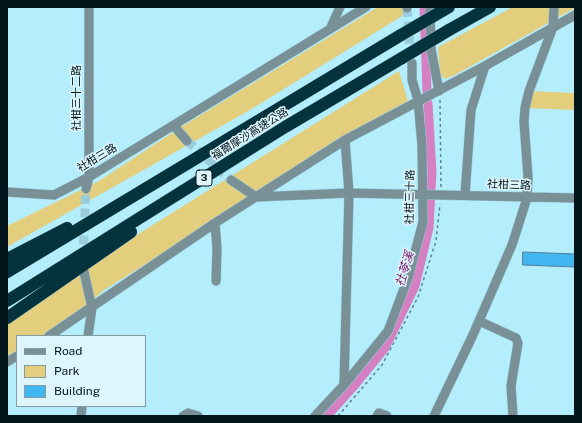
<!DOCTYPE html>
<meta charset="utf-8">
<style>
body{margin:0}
#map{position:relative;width:582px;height:423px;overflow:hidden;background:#b4eefd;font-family:"Public Sans",sans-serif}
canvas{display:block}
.frame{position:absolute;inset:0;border:8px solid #01151a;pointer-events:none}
.legend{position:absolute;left:16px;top:335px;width:130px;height:72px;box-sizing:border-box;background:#def5fb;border:1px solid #869ba1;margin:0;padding:5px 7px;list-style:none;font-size:12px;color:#01151a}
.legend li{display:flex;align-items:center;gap:8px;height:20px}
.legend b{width:20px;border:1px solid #869ba1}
</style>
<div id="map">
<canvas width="582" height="423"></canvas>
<div class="frame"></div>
<ul class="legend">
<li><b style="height:5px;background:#799096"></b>Road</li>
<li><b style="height:11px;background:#e3ce7d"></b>Park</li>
<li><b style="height:11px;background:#42b6f1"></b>Building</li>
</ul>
</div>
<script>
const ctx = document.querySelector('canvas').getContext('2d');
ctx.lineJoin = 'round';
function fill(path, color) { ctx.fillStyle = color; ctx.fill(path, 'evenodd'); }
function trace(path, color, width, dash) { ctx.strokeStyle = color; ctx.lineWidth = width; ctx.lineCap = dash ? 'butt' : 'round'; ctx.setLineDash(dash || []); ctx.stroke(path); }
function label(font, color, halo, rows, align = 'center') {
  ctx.font = font + ' "Public Sans","Noto Sans TC",sans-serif'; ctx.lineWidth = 3; ctx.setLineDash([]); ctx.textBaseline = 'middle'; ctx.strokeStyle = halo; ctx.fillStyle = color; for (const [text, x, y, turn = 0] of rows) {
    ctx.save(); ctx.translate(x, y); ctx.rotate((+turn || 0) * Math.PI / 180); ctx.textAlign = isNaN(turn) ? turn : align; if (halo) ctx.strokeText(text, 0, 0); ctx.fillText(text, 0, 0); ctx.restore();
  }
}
fill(new Path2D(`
 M378,7H406L402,16L250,110L7,247V226L99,181L181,127Z
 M513,7L575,8L455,75L445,79L440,74L438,47Z
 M399,71L408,101L339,138L247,201L104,290L85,307L42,336H17V351L7,358V320L44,293Z
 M529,91L575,93V110L525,108Z`), '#e3ce7d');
trace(new Path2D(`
 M424,7L427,92
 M327,416L355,385L385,348L415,286L429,228L432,172L428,103`), '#d580c2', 9);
const building = new Path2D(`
 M523,252L575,254V267L523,265Z`);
fill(building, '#42b6f1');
trace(building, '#527d97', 1);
trace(new Path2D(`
 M407,8L411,57
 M187,141L231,180
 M83,258L86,189`), '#99cddb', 9, [9, 4.5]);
const minor = new Path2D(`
 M407,7V8
 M430,7L431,49L439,91
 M331,27L340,7
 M174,126L187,141
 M231,180L256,197L349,193L575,198
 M86,189L89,177V7
 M7,192L54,195L89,177L366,7
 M465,195L471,110L485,66
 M215,223L217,249L216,281
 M84,272L92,308L88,336
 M479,321L516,338L518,343L511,386L513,416
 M49,336L215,223L345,140L485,66L575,15
 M7,362L17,356
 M344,385L349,193L345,140
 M81,416L82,406
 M183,416L188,413L198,416
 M315,416L344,385L388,331L408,278L423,222L422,146L418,100L412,80V63
 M377,416L379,413L387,416
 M434,416L472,337L512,245L527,198L528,177L524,122L525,108L529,91L553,27L554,7`);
const highway = new Path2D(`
 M449,30L490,7
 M7,259L67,228
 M7,272L401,35
 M7,301L285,127L402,58
 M7,318L131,232`);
trace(minor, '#97cbd9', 10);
trace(highway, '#97cbd9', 13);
trace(new Path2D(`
 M440,100L441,187
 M338,416L382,365L418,297L436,241L440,204`), '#5d858f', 1.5, [3, 3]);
trace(minor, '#799096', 9);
trace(highway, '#05333d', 12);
const highwayBridge = new Path2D(`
 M401,35L449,7
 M402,58L449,30`);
trace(highwayBridge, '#97cbd9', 13, []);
trace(highwayBridge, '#05333d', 12);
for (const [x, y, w] of [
 [204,178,16]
]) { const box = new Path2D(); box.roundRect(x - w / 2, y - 8, w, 16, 3); ctx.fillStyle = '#def5fb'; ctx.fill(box); trace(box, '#01151a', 1); }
label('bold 10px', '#01151a', null, [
 ["3",204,178]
]);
label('11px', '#01151a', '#def5fb', [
 ["社柑三十二路",77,98,-90],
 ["福爾摩沙高速公路",250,134,-32],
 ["社柑三路",97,158,-31],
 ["社柑三路",509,185,2],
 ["社柑三十路",410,197,-89]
]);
label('italic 12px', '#771068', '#def5fb', [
 ["社苓溪",405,269,-73]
]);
</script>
